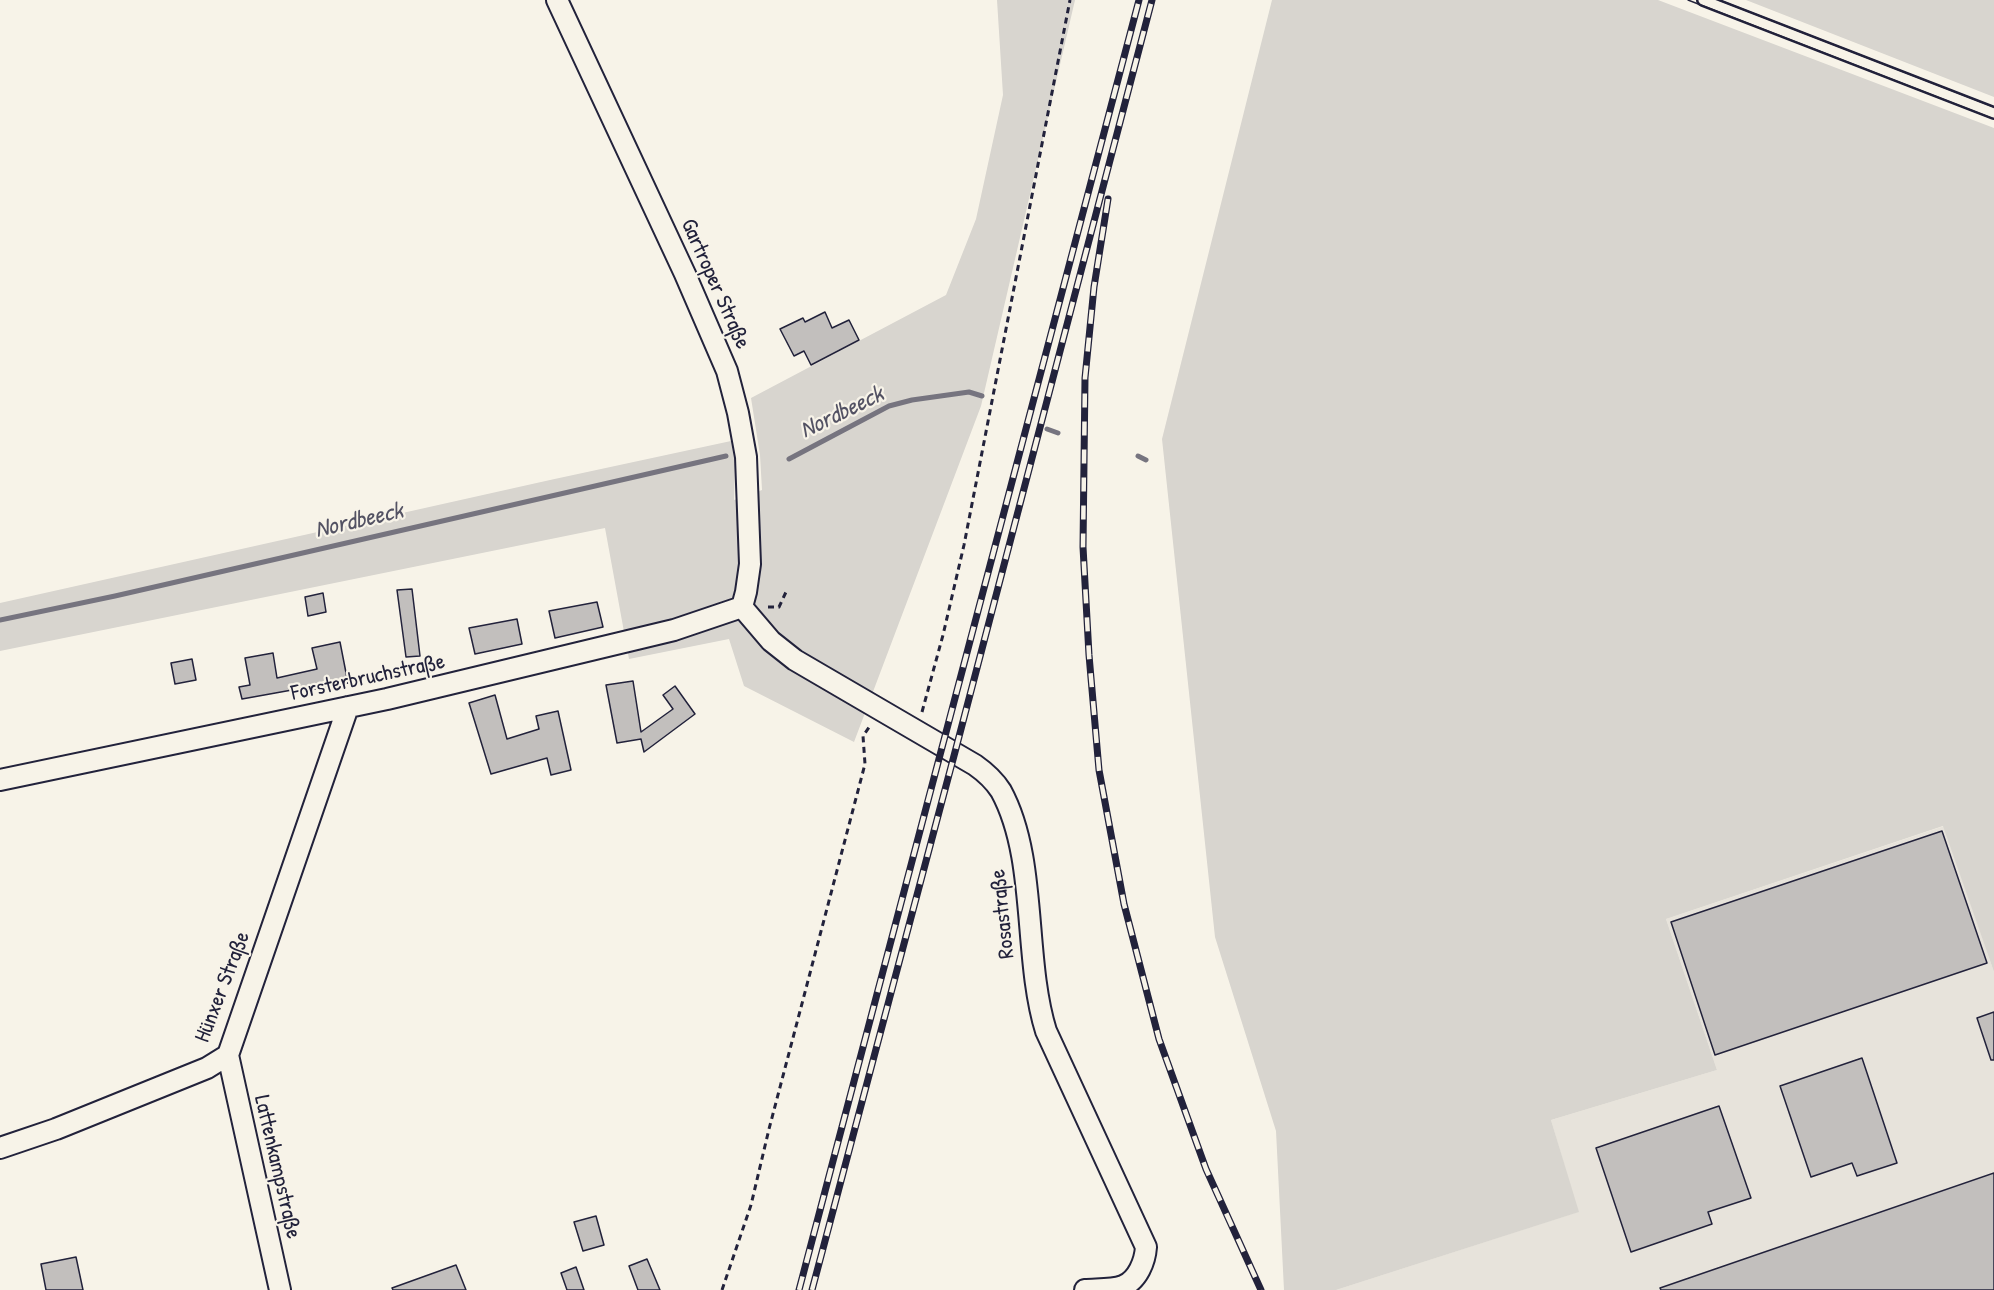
<!DOCTYPE html>
<meta charset="utf-8">
<style>
body{margin:0}
canvas{display:block;background:#f7f3e8}
</style>
<canvas width="1994" height="1290"></canvas>
<script>
const ctx = document.querySelector('canvas').getContext('2d');
ctx.lineJoin = 'round';
function fill(path, color) { ctx.fillStyle = color; ctx.fill(path, 'evenodd'); }
function trace(path, color, width, dash) { ctx.strokeStyle = color; ctx.lineWidth = width; ctx.lineCap = dash ? 'butt' : 'round'; ctx.setLineDash(dash || []); ctx.stroke(path); }
function label(font, color, halo, rows, align = 'center') {
  ctx.font = font + ' "Patrick Hand",sans-serif'; ctx.lineWidth = 4.5; ctx.setLineDash([]); ctx.textBaseline = 'middle'; ctx.strokeStyle = halo; ctx.fillStyle = color; for (const [text, x, y, turn = 0] of rows) {
    ctx.save(); ctx.translate(x, y); ctx.rotate((+turn || 0) * Math.PI / 180); ctx.textAlign = isNaN(turn) ? turn : align; if (halo) ctx.strokeText(text, 0, 0); ctx.fillText(text, 0, 0); ctx.restore();
  }
}
fill(new Path2D(`
 M1944,826L1994,972V1290H1336L1578,1212L1551,1120L1717,1070L1666,919Z`), '#e7e3db');
fill(new Path2D(`
 M997,0H1075L981,406L854,742L744,686L729,639L629,659L605,528L0,651V603L550,480L731,441L735,465L734,500L762,490L760,455L751,398L946,295L976,219L1003,95Z
 M1272,0H1658L1994,128V972L1943,826L1666,919L1717,1070L1551,1120L1579,1212L1336,1290H1284L1276,1131L1215,937L1162,439Z
 M1746,0H1994V97Z`), '#d8d5cf');
trace(new Path2D(`
 M1047,429L1058,433
 M1138,456L1146,460
 M789,459L889,406L912,400L969,392L982,396
 M0,620L115,596L726,456`), '#76747f', 5);
const building = new Path2D(`
 M825,312L832,328L849,320L859,340L811,365L804,351L794,356L780,329L803,318L805,322Z
 M412,589L420,656L406,657L397,590Z
 M323,593L326,612L308,616L305,597Z
 M597,602L603,627L555,638L549,611Z
 M517,619L522,644L475,654L469,628Z
 M340,642L348,683L293,693L292,690L242,699L239,687L250,685L245,658L273,653L277,678L317,669L312,648Z
 M192,659L196,680L175,684L171,663Z
 M633,681L641,732L673,709L663,695L675,686L695,714L644,752L641,739L617,743L606,685Z
 M495,695L507,739L539,729L536,716L558,711L571,770L551,775L547,758L491,774L469,703Z
 M1942,831L1987,963L1715,1055L1671,922Z
 M1994,1012V1060H1991L1977,1018Z
 M1862,1058L1897,1163L1857,1176L1852,1163L1811,1177L1780,1086Z
 M1719,1106L1751,1198L1708,1212L1712,1224L1631,1252L1596,1148Z
 M1994,1173V1290H1661L1660,1288Z
 M596,1216L604,1245L583,1251L574,1222Z
 M76,1257L83,1290H46L41,1264Z
 M647,1259L655,1278L660,1290H638L629,1266Z
 M456,1265L466,1290H393L392,1288Z
 M576,1267L584,1290H567L561,1273Z`);
fill(building, '#c2bfbd');
trace(building, '#22223b', 1.5);
const lane = new Path2D(`
 M1703,0L1994,113`);
const street = new Path2D(`
 M557,0L685,274L727,371L738,413L746,457L750,564L746,592L742,607
 M742,607L771,641L795,660L975,765C985,772 994,780 1001,791C1038,859 1023,957 1046,1031L1146,1247C1145,1261 1138,1280 1123,1286C1113,1290 1096,1289 1085,1290
 M0,780L387,699L674,630L742,607
 M228,1055L280,1290
 M0,1148L56,1129L207,1068L228,1055L348,707`);
trace(lane, '#22223b', 14);
trace(street, '#22223b', 24);
trace(new Path2D(`
 M768,607H779L786,592
 M922,712L943,635L964,545L1070,0
 M722,1290L751,1205L769,1129L865,764L863,736L870,726H872`), '#22223b', 3, [6, 4.5]);
trace(lane, '#f7f3e8', 9);
trace(street, '#f7f3e8', 20);
trace(new Path2D(`
 M1688,0L1994,119
 M1719,0L1994,107`), '#22223b', 1.5);
const rail = new Path2D(`
 M1108,199L1094,287L1085,378L1083,547L1089,655L1099,770L1124,904L1159,1039L1206,1169L1261,1290
 M799,1290L1139,0
 M812,1290L955,752L1152,0`);
trace(rail, '#22223b', 7);
trace(rail, '#f7f3e8', 4.5, [14]);
label('22px', '#22223b', '#f7f3e8', [
 ["Gartroper Straße",715,284,66],
 ["Forsterbruchstraße",368,678,-12],
 ["Rosastraße",1003,914,-96],
 ["Hünxer Straße",223,987,-69],
 ["Lattenkampstraße",277,1167,77]
]);
label('italic 24px', '#535263', '#f7f3e8', [
 ["Nordbeeck",842,413,-26],
 ["Nordbeeck",359,521,-13]
]);
</script>
